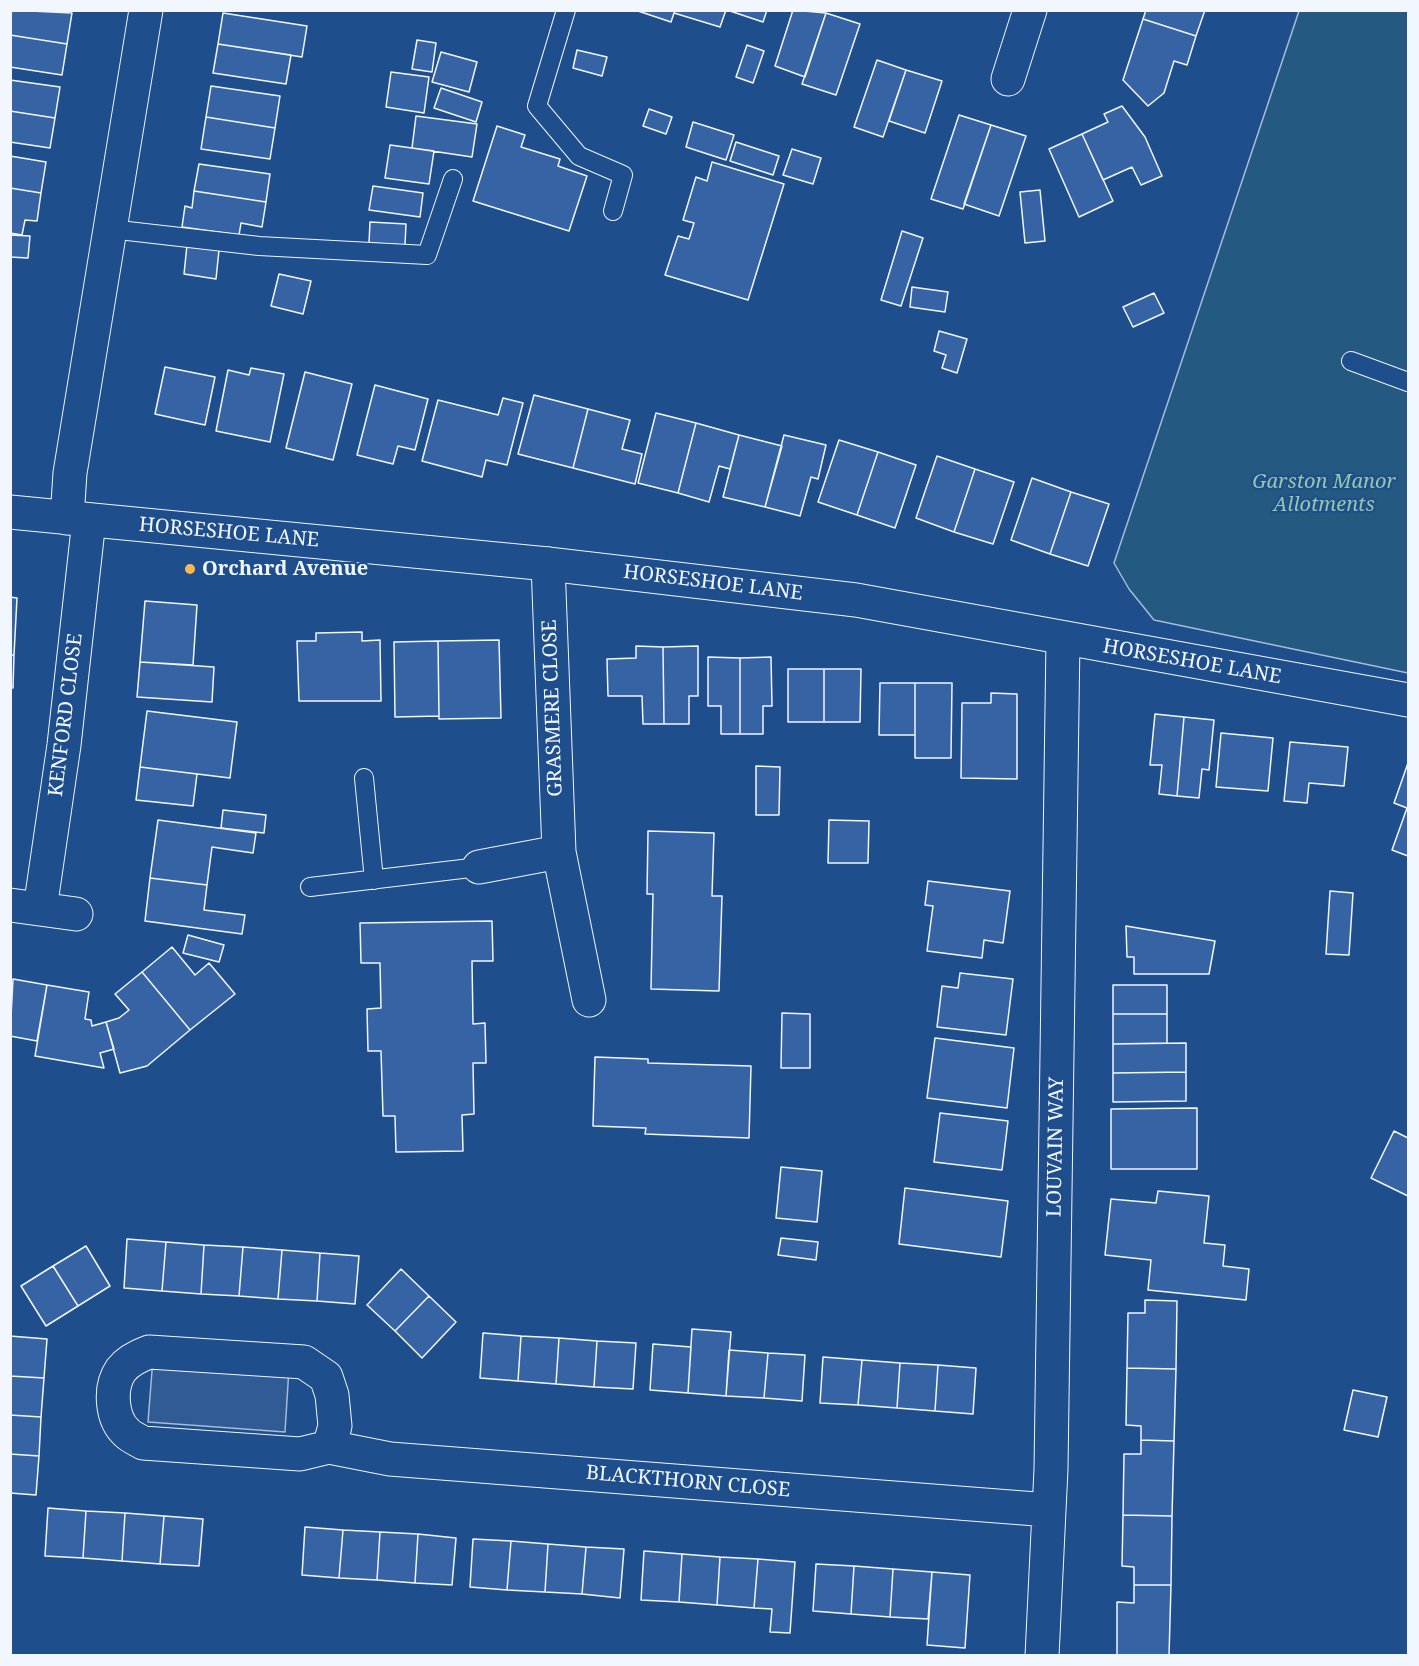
<!DOCTYPE html>
<style>
body{margin:0}
#map{position:relative;width:1419px;height:1666px;overflow:hidden;background:#1f4e8c;font-family:"Noto Serif",serif}
canvas{display:block}
.frame{position:absolute;inset:0;border:12px solid #f2f6ff;pointer-events:none}
</style>
<div id="map">
<canvas width="1419" height="1666"></canvas>
<div class="frame"></div>
</div>
<script>
const ctx = document.querySelector('canvas').getContext('2d');
ctx.lineJoin = 'round';
function fill(path, color) { ctx.fillStyle = color; ctx.fill(path, 'evenodd'); }
function trace(path, color, width, dash) { ctx.strokeStyle = color; ctx.lineWidth = width; ctx.lineCap = dash ? 'butt' : 'round'; ctx.setLineDash(dash || []); ctx.stroke(path); }
function label(font, color, halo, rows, align = 'center') {
  ctx.font = font + ' "Noto Serif",serif'; ctx.lineWidth = 4.5; ctx.setLineDash([]); ctx.textBaseline = 'middle'; ctx.strokeStyle = halo; ctx.fillStyle = color; for (const [text, x, y, turn = 0] of rows) {
    ctx.save(); ctx.translate(x, y); ctx.rotate((+turn || 0) * Math.PI / 180); ctx.textAlign = isNaN(turn) ? turn : align; if (halo) ctx.strokeText(text, 0, 0); ctx.fillText(text, 0, 0); ctx.restore();
  }
}
const green = new Path2D(`
 M1299,11H1408V673L1154,620L1129,589L1114,563Z`);
fill(green, '#245a82');
trace(green, '#a8bbd7', 1.5);
const parking = new Path2D(`
 M153,1358L289,1368L285,1432L148,1422Z`);
fill(parking, '#305b95');
trace(parking, '#a8bbd7', 1.5);
const building = new Path2D(`
 M10,10L72,13L67,44L10,35Z
 M635,10H675L671,22Z
 M675,10H726L720,27L674,13Z
 M727,10H767L763,22Z
 M793,10L826,13L805,77L775,66Z
 M1146,10H1205L1196,36L1143,19Z
 M223,13L307,26L302,57L218,44Z
 M826,13L860,24L836,95L802,84Z
 M1143,19L1196,36L1187,65L1174,61L1164,93L1148,106L1123,80Z
 M10,35L67,44L62,75L10,67Z
 M417,40L436,43L432,72L412,69Z
 M218,44L291,55L286,84L213,73Z
 M747,45L764,51L753,83L736,77Z
 M577,50L607,57L602,76L573,68Z
 M441,52L477,62L469,92L432,82Z
 M877,60L906,70L883,137L854,127Z
 M906,70L942,81L925,133L889,121Z
 M391,72L429,77L424,113L386,107Z
 M10,80L60,87L55,118L10,111Z
 M211,86L280,96L275,128L206,117Z
 M441,88L482,102L476,122L434,108Z
 M1122,106L1145,137L1162,176L1141,185L1132,167L1103,180L1082,134L1108,122L1104,114Z
 M649,109L672,117L666,134L643,126Z
 M10,111L55,118L50,148L10,142Z
 M959,115L991,125L963,209L931,199Z
 M416,116L477,124L472,157L412,148Z
 M206,117L275,128L270,159L201,149Z
 M693,122L734,135L726,160L686,147Z
 M991,125L1026,136L999,216L964,204Z
 M497,126L525,135L521,147L560,159L558,166L587,176L569,231L473,201Z
 M1082,134L1113,201L1079,217L1049,149Z
 M736,142L779,156L773,175L730,161Z
 M390,145L434,151L429,184L385,178Z
 M792,149L821,158L813,184L783,175Z
 M10,156L46,162L41,193L10,188Z
 M712,162L784,184L748,300L665,275L678,236L689,239L694,223L683,220L696,177L707,181Z
 M199,164L270,174L266,202L194,191Z
 M373,186L423,193L420,217L369,210Z
 M10,188L41,193L37,221L25,220L22,235L10,233Z
 M1040,190L1045,241L1025,243L1020,192Z
 M194,191L266,202L262,227L241,223L239,235L182,227L185,206L192,208Z
 M370,222L406,224L405,245L369,243Z
 M902,231L923,238L901,306L881,300Z
 M10,235L30,236L28,258L10,257Z
 M187,245L219,250L216,279L184,274Z
 M279,274L311,281L303,314L271,306Z
 M912,287L948,292L945,312L910,307Z
 M1154,293L1164,313L1133,327L1123,307Z
 M939,331L967,339L957,373L942,368L946,355L934,351Z
 M165,367L215,377L205,425L155,414Z
 M251,368L284,374L270,442L216,431L228,370L249,375Z
 M305,372L352,384L333,460L286,448Z
 M375,385L428,399L415,450L398,446L393,464L357,455Z
 M534,395L588,409L573,468L518,454Z
 M503,398L523,403L507,465L486,460L482,477L422,461L438,400L498,415Z
 M588,409L630,420L622,449L642,454L635,484L573,468Z
 M656,413L696,423L678,493L638,483Z
 M696,423L739,435L730,469L719,466L709,502L678,493Z
 M739,435L782,446L765,507L723,497Z
 M784,435L826,445L818,479L811,477L800,516L765,507Z
 M839,440L878,452L857,515L818,502Z
 M878,452L916,465L895,528L857,515Z
 M937,456L975,469L954,532L916,518Z
 M975,469L1014,482L993,544L954,532Z
 M1032,478L1071,492L1050,554L1011,540Z
 M1071,492L1109,504L1088,566L1050,554Z
 M10,597L17,598L14,655H10Z
 M145,601L197,605L193,665L140,662Z
 M362,632V641L380,640L381,701H299L297,641H316V633Z
 M499,640L501,718L439,719L438,641Z
 M438,641L439,716L395,717L394,642Z
 M636,646L663,647L664,724H643L642,696H608L607,659L636,658Z
 M698,646V696H689V724H664L663,647Z
 M10,655H14L13,688H10Z
 M708,657L740,658V734H721V706H708Z
 M771,657L772,706H763V734H740V658Z
 M140,662L214,667L212,702L137,697Z
 M788,669H824V722H788Z
 M824,669H861L860,722H824Z
 M880,683H915V735H879Z
 M915,683H952L951,758H915Z
 M991,693L1017,694V779L961,778L962,703H991Z
 M147,711L237,722L230,778L140,767Z
 M1155,714L1184,717L1177,796L1159,794L1162,765H1150Z
 M1184,717L1214,720L1209,770L1202,769L1199,798L1177,796Z
 M1221,733L1273,738L1268,791L1216,787Z
 M1290,742L1348,747L1344,786L1309,783L1307,803L1284,801Z
 M1408,763V856L1392,850L1407,808L1394,803Z
 M756,766L780,767L779,815H756Z
 M140,767L197,774L193,806L136,800Z
 M223,810L266,815L264,833L221,828Z
 M158,820L256,833L253,853L212,847L207,885L150,878Z
 M829,820L869,821L868,863H828Z
 M648,831L714,833L712,896H722L719,991L651,989L653,894H647Z
 M150,878L207,885L204,910L245,915L242,934L145,921Z
 M928,881L1010,891L1003,943L984,940L982,958L927,951L933,906L925,905Z
 M1330,891L1353,893L1349,955L1326,954Z
 M492,921L493,961H472L473,1024L485,1023L486,1063H473L474,1114L462,1115L463,1151L396,1152L395,1116H383L381,1051H368L367,1009L381,1008L380,963H361L360,923Z
 M1126,926L1215,941L1209,974H1134V957H1127Z
 M188,935L224,945L219,962L183,953Z
 M172,947L195,975L209,963L235,994L190,1030L142,972Z
 M142,972L190,1030L147,1066L120,1073L106,1022L119,1018L129,1010L115,994Z
 M960,973L1013,979L1006,1035L937,1027L942,986L958,988Z
 M13,979L47,985L37,1041L10,1036Z
 M47,985L89,992L85,1019L91,1020L92,1026L106,1022L114,1049L100,1053L104,1068L35,1056Z
 M1113,985H1167V1014H1113Z
 M782,1013L810,1014V1068H781Z
 M1113,1014H1167V1043L1113,1044Z
 M935,1038L1014,1048L1007,1108L927,1098Z
 M1186,1043V1072L1113,1073V1044Z
 M595,1057L648,1059V1063L751,1066L749,1138L645,1134L646,1128L593,1126Z
 M1186,1072V1101L1113,1102V1073Z
 M1197,1108V1169H1111V1109Z
 M940,1113L1008,1121L1002,1170L934,1162Z
 M1394,1131L1408,1138V1196L1371,1178Z
 M781,1167L822,1171L817,1222L776,1218Z
 M905,1188L1008,1201L1001,1257L899,1244Z
 M1158,1191L1209,1196L1204,1243L1225,1245L1223,1266L1249,1269L1246,1300L1148,1290L1151,1260L1105,1255L1111,1199L1156,1203Z
 M781,1238L818,1242L816,1260L778,1255Z
 M127,1239L166,1242L162,1291L124,1288Z
 M166,1242L204,1245L201,1294L162,1291Z
 M204,1245L243,1247L239,1296L201,1294Z
 M86,1246L110,1286L78,1306L53,1266Z
 M243,1247L282,1250L278,1299L239,1296Z
 M282,1250L320,1253L317,1301L278,1299Z
 M320,1253L359,1256L355,1304L317,1301Z
 M53,1266L78,1306L46,1326L21,1286Z
 M401,1269L429,1296L395,1331L367,1305Z
 M429,1296L456,1322L422,1358L395,1331Z
 M1145,1300L1177,1301L1176,1369L1127,1368L1128,1313H1145Z
 M692,1329L731,1332L726,1396L688,1393Z
 M483,1333L521,1336L518,1381L480,1378Z
 M10,1336L47,1339L44,1378L10,1376Z
 M521,1336L559,1338L556,1384L518,1381Z
 M559,1338L597,1341L594,1387L556,1384Z
 M597,1341L636,1343L633,1389L594,1387Z
 M653,1344L691,1347L688,1393L650,1390Z
 M729,1350L768,1353L764,1398L726,1396Z
 M768,1353L805,1355L802,1401L764,1398Z
 M823,1357L862,1360L858,1405L820,1403Z
 M862,1360L900,1363L897,1408L858,1405Z
 M900,1363L938,1365L935,1411L897,1408Z
 M938,1365L976,1368L973,1414L935,1411Z
 M1127,1368L1176,1369L1174,1441L1141,1440V1426L1126,1425Z
 M10,1376L44,1378L41,1417L10,1415Z
 M1353,1390L1387,1397L1378,1437L1344,1430Z
 M10,1415L41,1417L39,1456L10,1454Z
 M1141,1440L1174,1441L1172,1516L1123,1515L1124,1454H1141Z
 M10,1454L39,1456L36,1495L10,1493Z
 M48,1508L86,1511L83,1558L45,1556Z
 M86,1511L125,1513L122,1561L83,1558Z
 M125,1513L164,1516L160,1564L122,1561Z
 M1123,1515L1172,1516L1171,1585H1134V1567L1122,1566Z
 M164,1516L203,1519L199,1566L160,1564Z
 M305,1527L343,1530L339,1578L302,1575Z
 M343,1530L380,1532L377,1580L339,1578Z
 M380,1532L418,1534L415,1583L377,1580Z
 M418,1534L456,1538L452,1585L415,1583Z
 M473,1539L511,1541L507,1590L470,1587Z
 M511,1541L548,1544L545,1592L507,1590Z
 M548,1544L586,1547L582,1594L545,1592Z
 M586,1547L624,1549L620,1598L582,1594Z
 M644,1551L682,1554L679,1602L641,1600Z
 M682,1554L720,1557L717,1605L679,1602Z
 M720,1557L758,1559L754,1608L717,1605Z
 M758,1559L795,1562L790,1633L770,1632L772,1609L754,1608Z
 M816,1564L854,1566L851,1614L813,1611Z
 M854,1566L893,1569L890,1617L851,1614Z
 M893,1569L932,1572L928,1619L890,1617Z
 M932,1572L970,1575L965,1648L927,1645Z
 M1134,1585H1171L1169,1656L1117,1655V1602L1134,1603Z`);
fill(building, '#3563a3');
trace(building, '#f2f6ff', 1.5);
const lane = new Path2D(`
 M566,10L537,106L579,156L623,175L613,211
 M110,229L259,246L427,255L453,179
 M1351,361L1408,382
 M364,778L374,880
 M310,887L479,867`);
const street = new Path2D(`
 M1008,79L1030,10
 M67,518L70,473L146,10
 M548,564L559,852L589,1000
 M479,867L559,852
 M10,905L76,914
 M40,909L64,745L89,520
 M329,1447L335,1426L332,1395L326,1377L304,1362L149,1352C138,1356 128,1361 121,1370C109,1387 111,1419 127,1433C131,1437 138,1440 143,1443L300,1454L329,1447L390,1459L1049,1510
 M1042,1656L1051,1469L1063,639`);
const secondary = new Path2D(`
 M10,512L548,564L856,600L1408,700`);
trace(lane, '#f2f6ff', 20);
trace(street, '#f2f6ff', 35);
trace(secondary, '#f2f6ff', 35);
trace(lane, '#1f4e8c', 18);
trace(street, '#1f4e8c', 33);
trace(secondary, '#1f4e8c', 33);
for (const [x, y, r, color] of [
 [190,569,6,"#ffb74d"]
]) { const dot = new Path2D(); dot.arc(x, y, r, 0, 2 * Math.PI); ctx.fillStyle = color; ctx.fill(dot); trace(dot, '#1f4e8c', 2); }
label('italic 20px', '#97c8a6', '#1f4e8c', [
 ["Garston Manor",1324,482],
 ["Allotments",1324,505]
]);
label('20px', '#f2f6ff', '#1f4e8c', [
 ["HORSESHOE LANE",229,533,5],
 ["HORSESHOE LANE",713,583,7],
 ["HORSESHOE LANE",1192,662,10],
 ["GRASMERE CLOSE",553,708,-92],
 ["KENFORD CLOSE",66,715,-83],
 ["LOUVAIN WAY",1056,1147,-89],
 ["BLACKTHORN CLOSE",688,1482,5]
]);
label('bold 20px', '#f2f6ff', '#1f4e8c', [
 ["Orchard Avenue",202,569]
], 'left');
</script>
